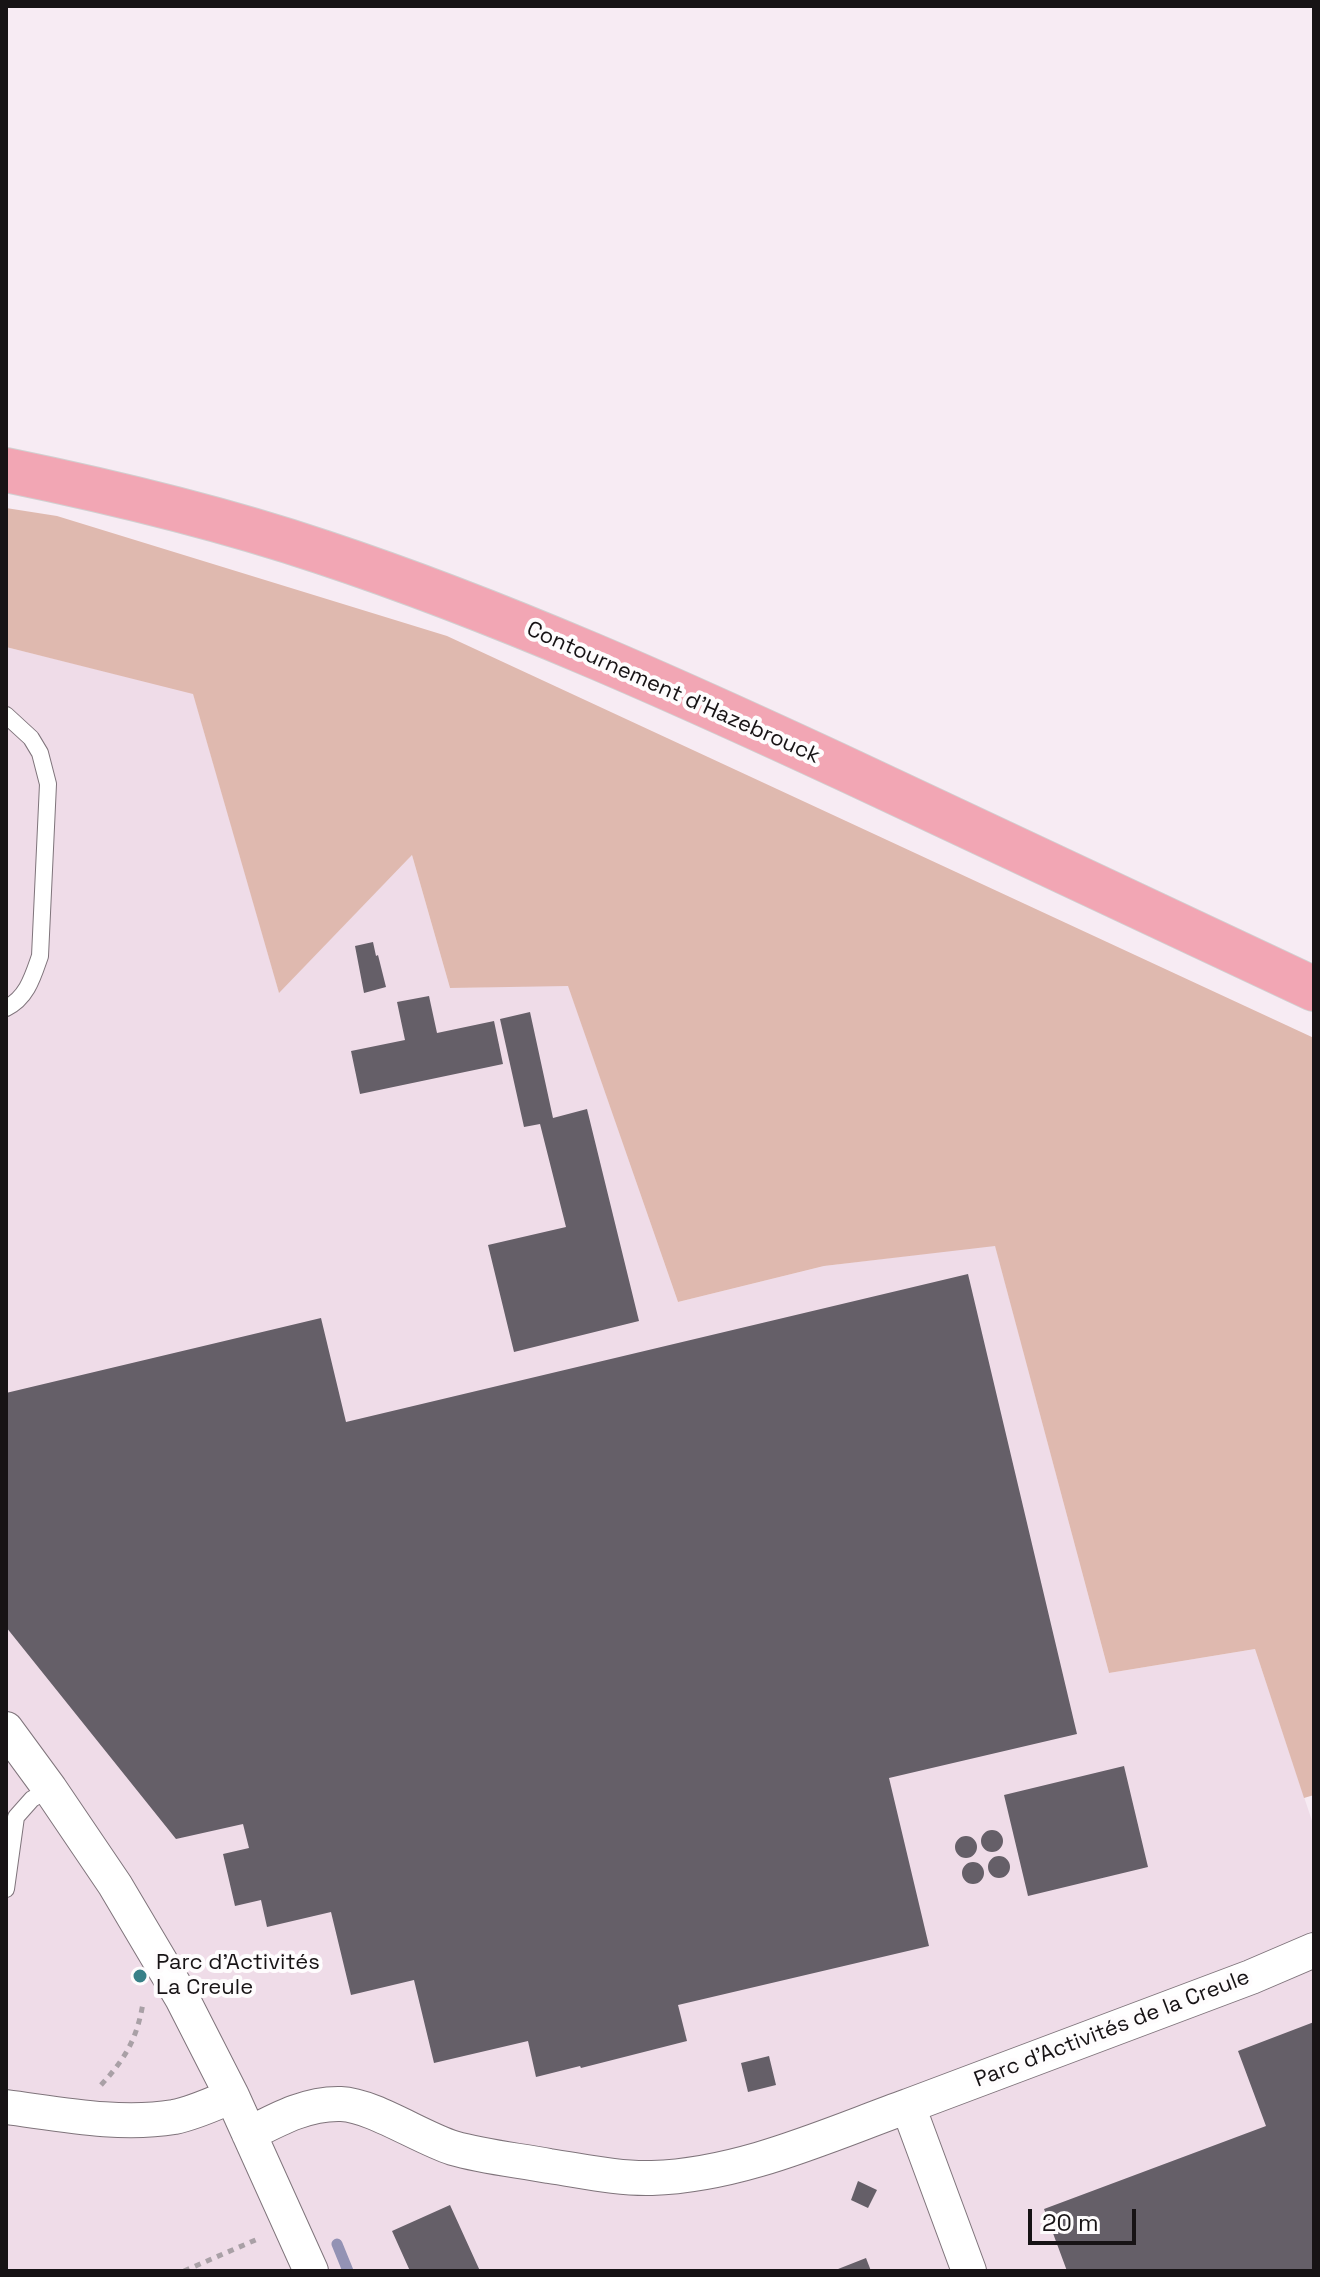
<!DOCTYPE html>
<meta charset="utf-8">
<style>
body{margin:0}
#map{position:relative;width:1320px;height:2277px;overflow:hidden;background:#f7ebf3;font-family:"Space Grotesk",sans-serif}
canvas{display:block}
.frame{position:absolute;inset:0;border:8px solid #171315;pointer-events:none}
.scale{position:absolute;left:1028px;top:2209px;width:108px;height:36px;box-sizing:border-box;border:4px solid #171315;border-top:0;padding-left:10px;font-size:24px;line-height:28px;white-space:nowrap;color:#171315;-webkit-text-stroke:6px #fefcfd;paint-order:stroke}
</style>
<div id="map">
<canvas width="1320" height="2277"></canvas>
<div class="frame"></div>
<div class="scale">20 m</div>
</div>
<script>
const ctx = document.querySelector('canvas').getContext('2d');
ctx.lineJoin = 'round';
function fill(path, color) { ctx.fillStyle = color; ctx.fill(path, 'evenodd'); }
function trace(path, color, width, dash) { ctx.strokeStyle = color; ctx.lineWidth = width; ctx.lineCap = dash ? 'butt' : 'round'; ctx.setLineDash(dash || []); ctx.stroke(path); }
function label(font, color, halo, rows, align = 'center') {
  ctx.font = font + ' "Space Grotesk",sans-serif'; ctx.lineWidth = 8; ctx.setLineDash([]); ctx.textBaseline = 'middle'; ctx.strokeStyle = halo; ctx.fillStyle = color; for (const [text, x, y, turn = 0] of rows) {
    ctx.save(); ctx.translate(x, y); ctx.rotate((+turn || 0) * Math.PI / 180); ctx.textAlign = isNaN(turn) ? turn : align; if (halo) ctx.strokeText(text, 0, 0); ctx.fillText(text, 0, 0); ctx.restore();
  }
}
fill(new Path2D(`
 M6,647L193,693L279,992L412,855L450,988L568,985L678,1302L824,1266L995,1245L1109,1673L1255,1649L1314,1827V2271H6Z`), '#efdce8');
fill(new Path2D(`
 M6,508L57,516L447,636L1314,1038V1795L1304,1798L1255,1649L1109,1673L995,1246L824,1266L678,1302L568,986L450,988L412,855L279,993L193,694L6,647Z`), '#dfb9af');
trace(new Path2D(`
 M337,2244L348,2271`), '#9392b4', 11);
fill(new Path2D(`
 M373,942L376,956L378,955L386,987L364,993L355,946Z
 M429,996L437,1033L494,1021L503,1064L360,1094L351,1051L405,1040L397,1002Z
 M530,1012L553,1118L587,1109L639,1321L514,1352L488,1245L566,1227L540,1124L524,1127L500,1019Z
 M968,1274L1077,1734L889,1778L929,1946L678,2005L687,2041L581,2068L580,2066L536,2077L528,2041L434,2063L414,1980L351,1995L331,1912L267,1927L261,1900L235,1906L223,1854L249,1848L243,1824L176,1839L6,1627V1393L321,1318L346,1422Z
 M1124,1766L1148,1867L1028,1896L1004,1795Z
 M981 1841a11 11 0 1 1 22 0a11 11 0 1 1-22 0Z
 M955 1847a11 11 0 1 1 22 0a11 11 0 1 1-22 0Z
 M988 1867a11 11 0 1 1 22 0a11 11 0 1 1-22 0Z
 M962 1873a11 11 0 1 1 22 0a11 11 0 1 1-22 0Z
 M1314,2022V2271H1067L1044,2209L1266,2126L1238,2051Z
 M769,2056L776,2085L748,2092L741,2063Z
 M858,2181L877,2190L868,2208L851,2200Z
 M450,2205L480,2271H410L392,2231Z
 M866,2258L871,2271H833Z`), '#655f68');
const service = new Path2D(`
 M6,715L31,738L40,753L48,784L40,956C33,976 27,998 6,1008
 M6,1889L16,1817L32,1799L50,1789`);
const minor = new Path2D(`
 M6,1729L50,1789L115,1885L182,1998L232,2096L311,2271
 M908,2106L1251,1977L1314,1950
 M6,2107C60,2114 119,2126 174,2117C194,2113 213,2104 232,2096
 M249,2134C278,2119 307,2103 341,2104C372,2105 421,2138 453,2148C484,2157 517,2160 549,2166C583,2171 617,2179 652,2178C741,2175 825,2136 908,2106L969,2271`);
const trunk = new Path2D(`
 M6,470C113,492 218,517 322,552C503,612 678,691 852,772C1006,844 1160,917 1314,989`);
trace(service, '#7f747b', 18);
trace(minor, '#7f747b', 36);
trace(trunk, '#d1d0d0', 46);
trace(new Path2D(`
 M101,2085C125,2059 137,2039 143,2003
 M184,2271L260,2238`), '#a9a0a6', 5, [6, 6]);
trace(service, '#fff', 16);
trace(minor, '#fff', 34);
trace(trunk, '#f2a6b4', 44);
for (const [x, y, r, color] of [
 [140,1976,8,"#388088"]
]) { const dot = new Path2D(); dot.arc(x, y, r, 0, 2 * Math.PI); ctx.fillStyle = color; ctx.fill(dot); trace(dot, '#fefcfd', 3); }
label('22px', '#171315', '#fefcfd', [
 ["Contournement d'Hazebrouck",673,693,24],
 ["Parc d'Activités de la Creule",1112,2029,-21]
]);
label('22px', '#171315', '#fefcfd', [
 ["Parc d'Activités",156,1963],
 ["La Creule",156,1988]
], 'left');
</script>
